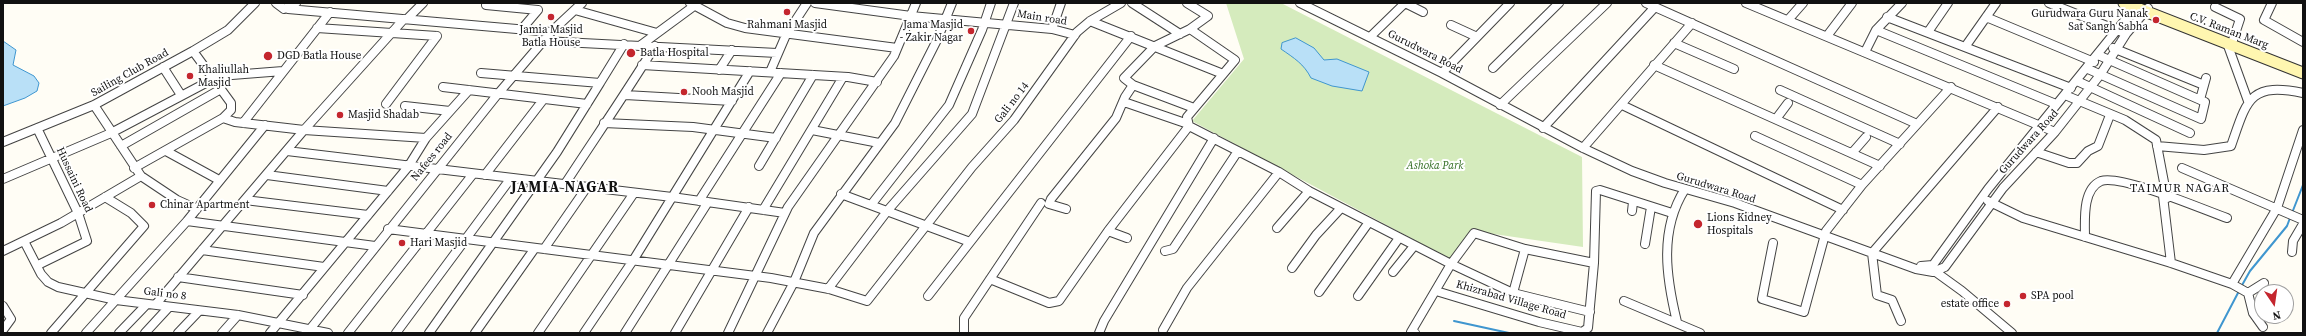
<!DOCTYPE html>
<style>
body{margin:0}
#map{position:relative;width:2306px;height:336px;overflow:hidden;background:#fffdf5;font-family:"Source Serif 4",serif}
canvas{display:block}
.frame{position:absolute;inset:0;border:4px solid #111;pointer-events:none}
.north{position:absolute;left:2254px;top:284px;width:40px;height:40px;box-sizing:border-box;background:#fff;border:1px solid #a0a0a0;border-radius:50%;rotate:167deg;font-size:11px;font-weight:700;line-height:16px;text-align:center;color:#111}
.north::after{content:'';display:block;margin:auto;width:14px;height:18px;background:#c4262e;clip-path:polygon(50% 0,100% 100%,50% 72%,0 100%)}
</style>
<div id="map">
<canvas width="2306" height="336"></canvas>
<div class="frame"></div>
<div class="north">N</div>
</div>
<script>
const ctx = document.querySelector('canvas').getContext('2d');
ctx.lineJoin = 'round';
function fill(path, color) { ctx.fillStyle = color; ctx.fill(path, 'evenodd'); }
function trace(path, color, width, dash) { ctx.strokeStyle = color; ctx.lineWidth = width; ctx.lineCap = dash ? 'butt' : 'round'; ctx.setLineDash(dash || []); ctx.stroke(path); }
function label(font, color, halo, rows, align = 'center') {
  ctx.font = font + ' "Source Serif 4",serif'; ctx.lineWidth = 4; ctx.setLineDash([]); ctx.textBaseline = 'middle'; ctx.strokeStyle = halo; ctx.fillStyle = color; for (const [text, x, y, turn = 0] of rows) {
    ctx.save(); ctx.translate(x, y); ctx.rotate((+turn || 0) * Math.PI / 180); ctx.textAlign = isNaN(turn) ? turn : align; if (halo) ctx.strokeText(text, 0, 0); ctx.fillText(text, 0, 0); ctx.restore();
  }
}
fill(new Path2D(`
 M1226,3H1281L1582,157L1583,247L1473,231L1450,259L1192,121L1244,59Z`), '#d5ebbd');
const water = new Path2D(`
 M1296,38L1314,48L1324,60L1337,59L1369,72L1362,91L1332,86L1311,78C1304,64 1294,58 1281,49L1282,43Z
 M3,41L16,50L13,65L34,76L39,83L37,91L25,98L3,106Z`);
fill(water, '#b9e0f7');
trace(water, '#3f96cf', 1);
trace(new Path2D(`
 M2292,213L2303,185
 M2241,287L2250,271L2287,226L2290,218
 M1454,321L1509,333
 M2217,333L2239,291`), '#3f96cf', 2);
const street = new Path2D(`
 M276,3L284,9L296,3
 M690,3L727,23L745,28L897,48
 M815,3L911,16L1052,29L1075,35
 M1132,3L1180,34
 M1187,3L1208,16L1190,29L1155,46L1124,78L1133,85L1194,108
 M1300,3L1442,73L1583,148L1632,171L1665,183L1735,203L1916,269L1933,272L1945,267L2003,188L2055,132L2100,75L2126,34L2148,8
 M1405,3L1423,12
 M1646,3L1917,124
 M1746,3L2055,132
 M2049,3L2122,32
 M2272,3L2264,20L2303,42
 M486,5L538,10L521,30
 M2215,7L2240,19L2233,40
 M288,9L551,32
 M575,10L657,33
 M1887,17L2071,88
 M1986,17L2094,62
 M407,19L423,3
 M1788,20L1803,3
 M1090,21L1223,74
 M1451,25L1475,36
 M317,28L437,36
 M1052,29L1061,3
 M1190,29L1235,60L1187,117L1189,126L1279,172L1309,191L1451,264L1513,293L1590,312
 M1876,30L2056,104
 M1928,32L1948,3
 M1827,36L1852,3
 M1370,37L1405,3
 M543,41L777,53
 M1674,43L1734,69
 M2227,43L2248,101
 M641,45L694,6
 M1965,47L1996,3
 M2113,48L2204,85
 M1865,52L1876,30L1902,3
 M642,65L848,77L877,82
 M1654,65L1880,166
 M163,67L181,95
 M1493,68L1559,3
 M2088,69L2201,119L2205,102L2098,55
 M719,70L732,50
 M770,72L786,35L807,3
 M481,73L600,83L624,44
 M1442,73L1510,3
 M2077,81L2190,133
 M443,87L587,104
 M1780,90L1900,144
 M625,95L732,101
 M2065,95L2125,120L2156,140L2167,198
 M2198,99L2201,96L2206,78
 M1124,102L1188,124
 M386,104L437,36
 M94,105L141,176L177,200L197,209
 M1500,105L1607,3
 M1622,105L1843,210
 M405,106L450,111
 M223,118L235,122L304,130L426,138
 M1776,119L1788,103
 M243,123L330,12
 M604,123L693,127L776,138
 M37,128L78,213L87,241L38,265
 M1543,128L1655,7
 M812,130L879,143
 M1755,136L1862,185
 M3,142L94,105L193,51L228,30L255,3
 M121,146L221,89
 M2157,146L2204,150L2231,146C2247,100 2249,82 2303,93
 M1583,148L1692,23
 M166,151L219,180
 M287,151L672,197L785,213
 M2036,152L2069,163H2077L2088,151L2098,146L2110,115
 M1852,153L1866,137
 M759,166L813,75
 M134,168L223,118L231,110V103L193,51
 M2182,168L2303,220
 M267,175L388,191
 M485,175L543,100
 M3,179L111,133L219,76L283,71
 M565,184C595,138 626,93 655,46
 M841,194L970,242
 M2163,196L2171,263
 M245,200L368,215
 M699,201L781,73
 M1988,201L2023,218L2171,263L2232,284L2248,293
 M871,205L949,105L982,30L991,3
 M1066,209L1049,204L1051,199L1116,118L1125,97L1133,85
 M763,210L843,77
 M1632,211L1633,202
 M187,221L375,246
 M1277,228L1309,191
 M388,229L771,278L829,289L867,301L972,167L1014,120L1077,32L1090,21L1121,3
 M1108,231L1127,238
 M2085,237C2085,221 2082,189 2101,181C2121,174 2204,210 2227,218
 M24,241L41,274L48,282L58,287L116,300L238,315L328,333
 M1773,243L1762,299L1804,312L1826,231L1862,185L1951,87
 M1645,244L1651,207
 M544,249L587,187
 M202,250L324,267
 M3,251L61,223L141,176
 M1165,251L1173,249L1238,151
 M2292,252L2293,241L2303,224
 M1921,266L1933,265L1988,189L2138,4
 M1292,268L1316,235L1341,208
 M1933,270L1962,291L2012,333
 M1393,272L1414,246
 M178,277L303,295
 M990,279L1049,303L1059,301L1108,231L1189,126
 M2232,284L2277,208L2303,130
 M828,289L888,210L972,114L1014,3
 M1436,291L1539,322L1582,332L1588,328L1594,263L1596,191L1600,190L1672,213
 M1319,292L1369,222
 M1513,293L1525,249
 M2248,293L2253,313L2263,327
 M2248,293L2264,283
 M928,296L1131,36
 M1358,296L1399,238
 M1624,301L1700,333
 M156,304L304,130L404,19
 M3,306L11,319L3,330
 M1901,321L1892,300L1877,295L1872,253L1998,107
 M1677,322C1666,277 1659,230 1685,189
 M1163,330L1187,288L1279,172
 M51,333L144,226L131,213L105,197
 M86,333L187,221L265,125
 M119,333L147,304
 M145,333L169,307
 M178,333L199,311
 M222,333L238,315
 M270,333L408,167L426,138L469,90
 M307,333L497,95L551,32L582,3
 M348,333L473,174
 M396,333L511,178
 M429,333L557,152L600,83
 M475,333L535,248
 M538,333L634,193
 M584,333L634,259L750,71
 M625,333L708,202
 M675,333L749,207
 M728,333L788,207L894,56L916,3
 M767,333L794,282L814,233L895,123L937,40L952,3
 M964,333V318L1041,203
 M1099,333L1104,321L1214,138
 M1415,333L1411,332L1451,264L1474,233L1525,249L1594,263`);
const secondary = new Path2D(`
 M2124,3L2303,73`);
trace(street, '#444', 10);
trace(secondary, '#333', 13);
trace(street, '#fff', 8);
trace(secondary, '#fff6b0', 11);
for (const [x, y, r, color] of [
 [787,12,4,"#c4262e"],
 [551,17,4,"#c4262e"],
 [2156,20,4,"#c4262e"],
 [971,31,4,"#c4262e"],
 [631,53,5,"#c4262e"],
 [268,56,5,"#c4262e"],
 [190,76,4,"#c4262e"],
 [684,92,4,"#c4262e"],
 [340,115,4,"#c4262e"],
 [152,205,4,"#c4262e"],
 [1698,224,5,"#c4262e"],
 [402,243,4,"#c4262e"],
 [2023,296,4,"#c4262e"],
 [2007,304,4,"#c4262e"]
]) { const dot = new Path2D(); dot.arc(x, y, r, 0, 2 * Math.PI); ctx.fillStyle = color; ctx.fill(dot); trace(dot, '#fff', 1.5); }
label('11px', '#111', '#fff', [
 ["Gurudwara Guru Nanak",2148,14,"right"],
 ["Sat Sangh Sabha",2148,27,"right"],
 ["Rahmani Masjid",787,25,"center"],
 ["Jama Masjid",963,25,"right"],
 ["- Zakir Nagar",963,38,"right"],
 ["Jamia Masjid",551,30,"center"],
 ["Batla House",551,43,"center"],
 ["Batla Hospital",640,53],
 ["DGD Batla House",277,56],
 ["Khaliullah",198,70],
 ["Masjid",198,83],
 ["Nooh Masjid",692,92],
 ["Masjid Shadab",348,115],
 ["Chinar Apartment",160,205],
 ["Lions Kidney",1707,218],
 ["Hospitals",1707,231],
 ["Hari Masjid",410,243],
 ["SPA pool",2031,296],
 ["estate office",1999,304,"right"]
], 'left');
label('11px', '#111', '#fff', [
 ["Main road",1042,18,9],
 ["C.V. Raman Marg",2229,31,21],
 ["Gurudwara Road",1425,52,27],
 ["Sailing Club Road",130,73,-29],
 ["Gali no 14",1012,103,-52],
 ["Gurudwara Road",2029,142,-48],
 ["Nafees road",432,157,-51],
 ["Hussaini Road",74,180,65],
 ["Gurudwara Road",1716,188,17],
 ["Gali no 8",165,294,7],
 ["Khizrabad Village Road",1511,300,16]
]);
label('italic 11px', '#2f6b1f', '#fff', [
 ["Ashoka Park",1435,166]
]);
ctx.letterSpacing = '1px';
label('12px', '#111', '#fff', [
 ["TAIMUR NAGAR",2180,189]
]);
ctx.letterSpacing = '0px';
ctx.letterSpacing = '1px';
label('bold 15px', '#111', '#fff', [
 ["JAMIA NAGAR",565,188]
]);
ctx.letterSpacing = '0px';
</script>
